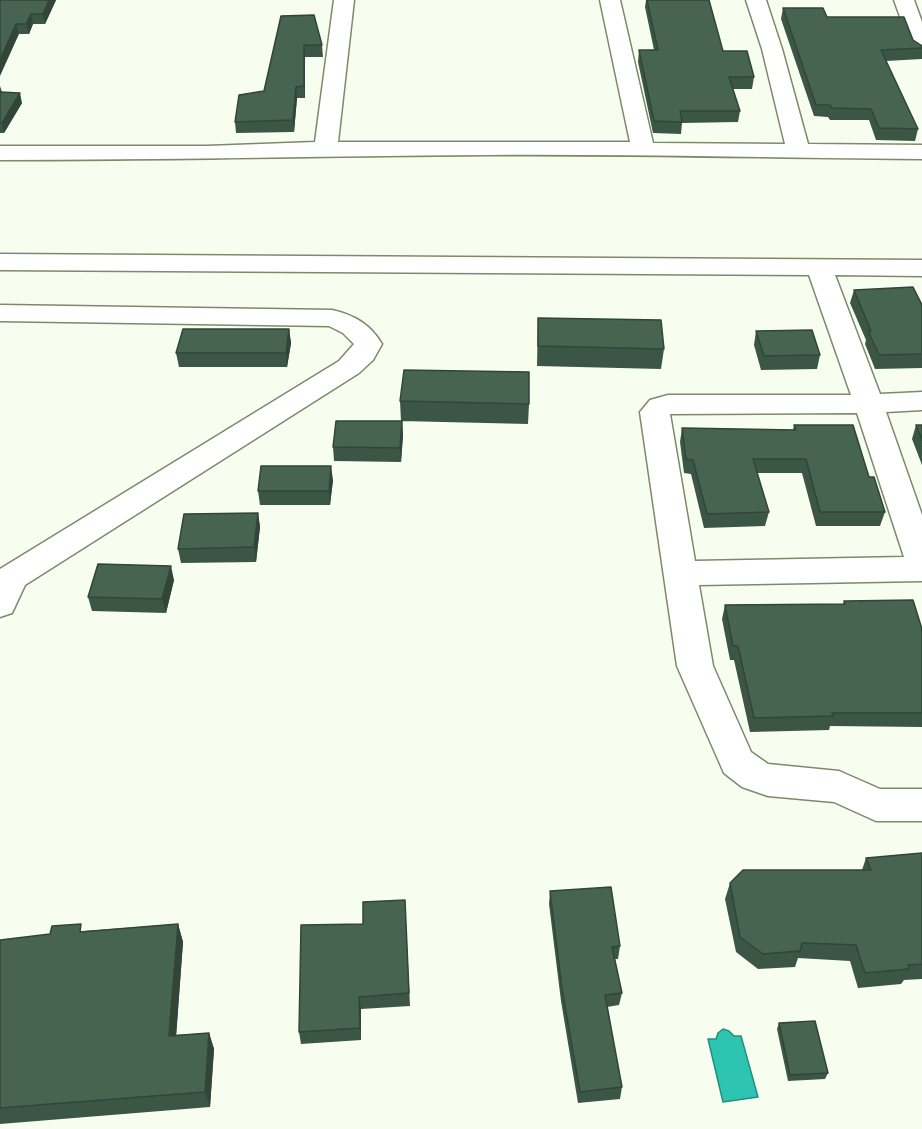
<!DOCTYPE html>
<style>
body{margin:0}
canvas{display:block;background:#f7fef0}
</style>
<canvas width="922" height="1129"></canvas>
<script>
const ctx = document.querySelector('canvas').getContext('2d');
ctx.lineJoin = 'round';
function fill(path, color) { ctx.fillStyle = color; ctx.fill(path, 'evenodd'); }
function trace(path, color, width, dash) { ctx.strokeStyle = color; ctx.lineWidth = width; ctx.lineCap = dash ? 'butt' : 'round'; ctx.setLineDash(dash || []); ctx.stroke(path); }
const water = new Path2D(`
 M723,1029L729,1031L734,1036H741L758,1097L723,1102L708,1039H716L718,1033Z`);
fill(water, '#2dc5b1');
trace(water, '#228e7d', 1.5);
const minor = new Path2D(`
 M334,0H354L338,142H630L600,0H620L653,143L785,144L762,49L746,0H766L782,49L808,144L922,145V159C777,158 632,154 486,155C324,156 162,160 0,160V146H207L315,142Z
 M894,0H914L922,22V56L915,54L912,50Z
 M0,254L922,260V276L835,275L880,394L922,392V410L886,412L922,515V581L699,585L713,666L751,752L768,764L839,771L880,789H922V821H876L834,802L768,796L742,787L724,773L677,666L640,412L650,400L668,395H851L809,275L0,270ZM857,413L904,557L695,561L670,414Z
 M0,305L332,310C354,315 370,324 382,344L373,360L359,373L25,585L12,613L0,617V569L339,361L354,344L343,333L329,326L0,321Z`);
trace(minor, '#7c8a6b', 3);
fill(minor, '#fff');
fill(new Path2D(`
 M0,0H56L45,24H33L29,34H19Z
 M646,0H709L723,51L754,77L752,89H733L740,111L738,122L682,123L681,134L653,133L638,62L639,50H654L645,7Z
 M783,8L827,17L922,46V59L886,61L918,129L915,141L876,140L869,120H830L828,117L814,116L781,19Z
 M281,16L322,45L323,57H305V98H297L294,132L236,133L235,122L264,91Z
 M0,86L2,92L22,103L4,133H0Z
 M854,290L922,305V368L875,369L865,344L866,340L850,303Z
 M538,318L664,349L661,369L537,366Z
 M289,329L291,343L287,367H179L176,353Z
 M756,331L820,355L817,369L761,370L754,345Z
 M400,401L529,404L528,424L401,421Z
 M402,421L403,435L401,462L334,461L333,447Z
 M794,425L869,477L885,512L880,526H816L802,473H757L769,512L765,526L704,528L691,474L684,473L680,442L682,428L793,430Z
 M916,425H922V465L912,439Z
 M333,480L330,505H260L258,491Z
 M258,513L260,527L256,562L181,563L178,549Z
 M174,580L166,613L92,611L88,597Z
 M844,601L922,629V727L830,726L829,730L750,732L734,660H730L722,619L725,605L843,604Z
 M922,853V979L904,980L901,984L858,988L850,961L798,958L795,967L758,969L736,952L725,899L730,883L862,870L866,858Z
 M550,891L620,946L618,959H615L622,993L619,1005L607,1007L622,1087L620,1099L578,1103L561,1001L549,904Z
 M405,900L410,1006L361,1009V1040L301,1044L299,1032L363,924Z
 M178,924L183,942L176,1035L209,1033L214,1049L210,1107L0,1124V940L84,931Z
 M779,1023L828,1073L825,1079L788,1081L777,1029Z`), '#3c5645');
fill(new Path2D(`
 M49,0H56L45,24L43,14Z
 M31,14L33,24L29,34L26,24Z
 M16,24L19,34L0,76V60Z
 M304,45L305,57V98L304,86Z
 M296,87L297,98L294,132L293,120Z
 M20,93L22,103L4,133L2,123Z
 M289,329L291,343L287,367L286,353Z
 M402,421L403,435L401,462L400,448Z
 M331,466L333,480L330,505L329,491Z
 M258,513L260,527L256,562L254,547Z
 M171,566L174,580L166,613L162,599Z
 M178,924L183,942L175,1052L169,1036Z
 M359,997L361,1009V1040L360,1028Z
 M209,1033L214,1049L210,1107L205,1092Z`), '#314638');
const building = new Path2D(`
 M0,0H49L43,14H31L26,24H16L0,60Z
 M647,0H709L723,51H747L754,77H729L740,111H680L682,122L654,121L639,50H658Z
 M783,8H823L827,17H904L913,40L922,46V48L881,50L918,129L879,128L871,109L832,108L830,105H816Z
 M314,15L322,45H304V86L296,87L293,120L235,122L239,95L264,91L281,16Z
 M0,92L20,93L2,123H0Z
 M913,287L922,305V354L879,355L868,331H871L854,290Z
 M538,318L661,320L664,349L538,346Z
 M183,329H289L286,353H176Z
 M812,330L820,355L764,356L756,331Z
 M404,370L529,372V404L400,401Z
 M336,421H402L400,448L333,447Z
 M794,425H853L869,477H874L885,512H820L806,459H753L769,512L707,514L693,460L686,459L682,428L796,430Z
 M916,425H922V440Z
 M261,466H331L329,491H258Z
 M258,513L254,547L178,549L184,514Z
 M98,564L171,566L162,599L88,597Z
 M913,600L922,629V713H832L833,716L754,718L738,646H733L725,605L845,604L844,601Z
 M922,853V964L908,965L909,969L865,973L856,945L802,943L800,951L763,954L740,937L730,883L743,870H871L866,858Z
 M611,887L620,946L612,947L622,993L605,995L622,1087L580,1092L562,989L550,891Z
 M405,900L409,993L359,997L360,1028L299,1032L301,925L363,924V902Z
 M81,924L80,932L178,924L169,1036L209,1033L205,1092L0,1108V940L50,934L52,926Z
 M815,1021L828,1073L790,1075L779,1023Z`);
fill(building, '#466450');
trace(building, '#314638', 1.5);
</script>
